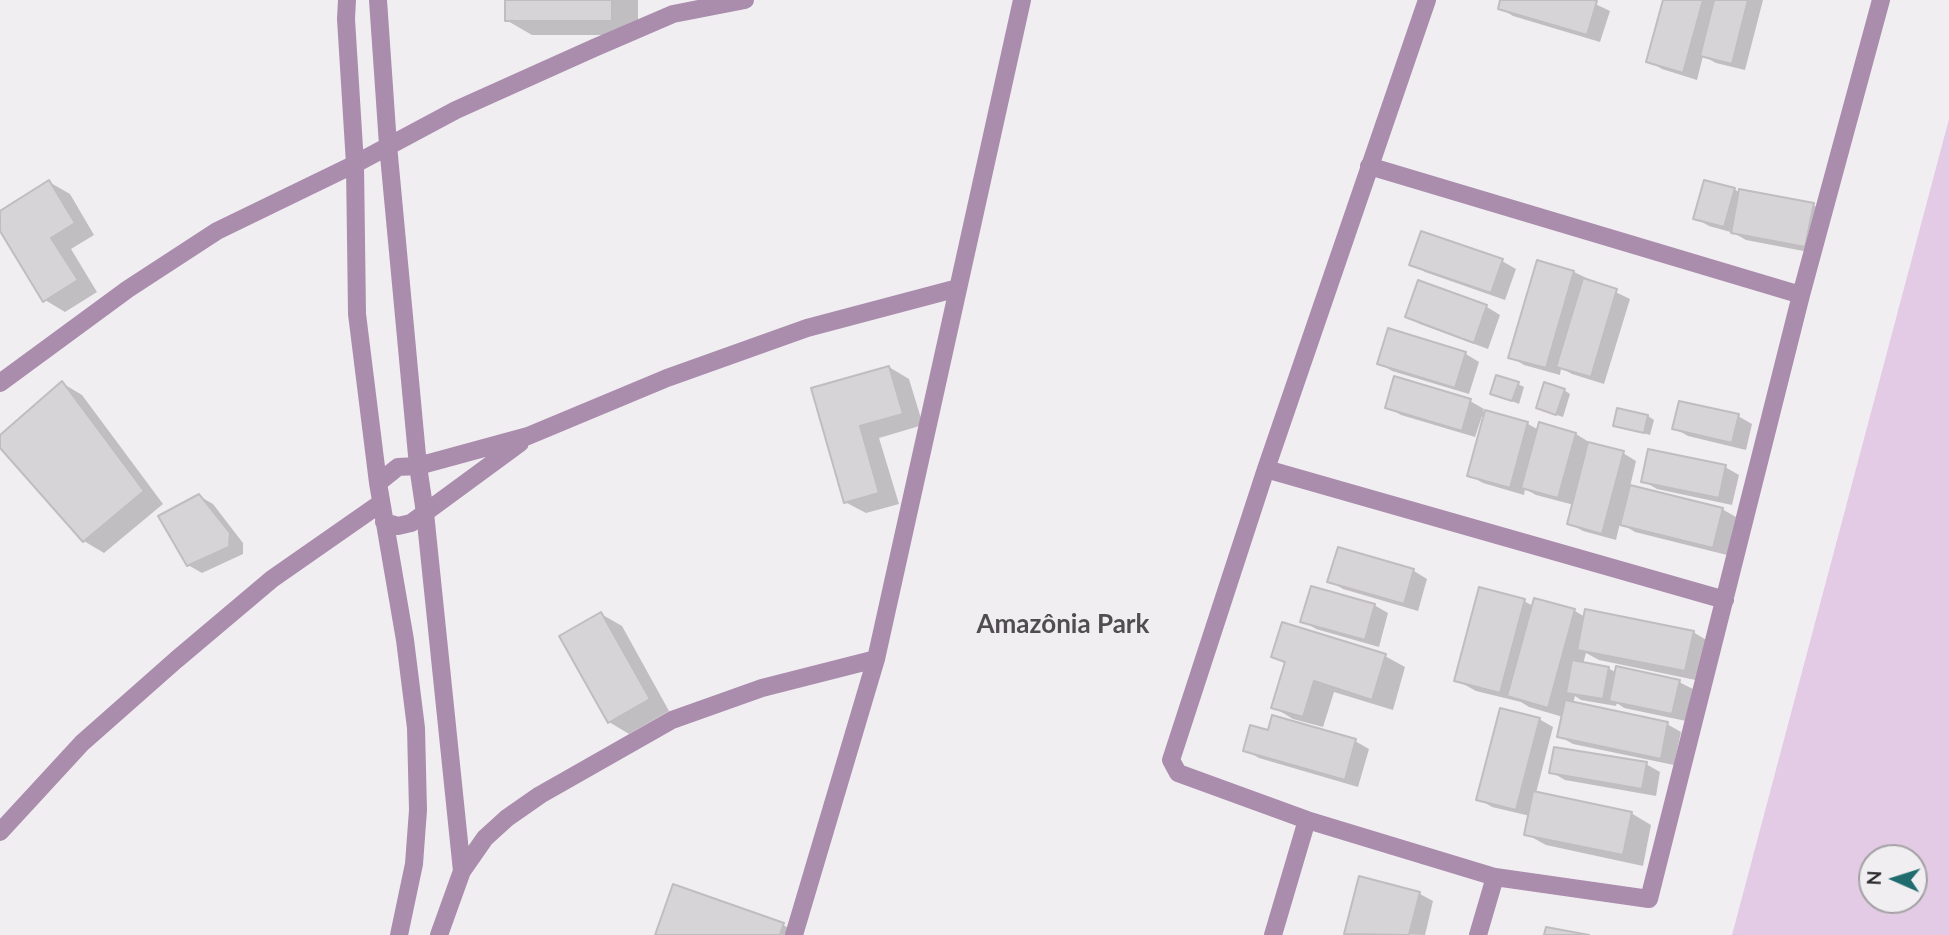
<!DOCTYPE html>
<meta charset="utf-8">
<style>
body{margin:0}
#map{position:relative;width:1949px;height:935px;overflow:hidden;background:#f1eef2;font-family:Lato,sans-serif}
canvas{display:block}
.north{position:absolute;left:1858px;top:844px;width:70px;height:70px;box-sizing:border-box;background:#f1eef2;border:2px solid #a2a0a2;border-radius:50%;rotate:273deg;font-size:19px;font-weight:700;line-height:28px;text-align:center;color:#2b2a2b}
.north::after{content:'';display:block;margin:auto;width:24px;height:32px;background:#1f6b6e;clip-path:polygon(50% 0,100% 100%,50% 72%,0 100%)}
</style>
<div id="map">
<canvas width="1949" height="935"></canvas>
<div class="north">N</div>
</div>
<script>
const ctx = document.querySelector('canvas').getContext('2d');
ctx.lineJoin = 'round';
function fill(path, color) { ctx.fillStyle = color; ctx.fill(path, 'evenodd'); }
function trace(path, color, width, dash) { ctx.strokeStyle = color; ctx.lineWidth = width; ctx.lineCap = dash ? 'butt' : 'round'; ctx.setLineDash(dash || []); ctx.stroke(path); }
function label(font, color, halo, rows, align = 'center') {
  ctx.font = font + ' Lato,sans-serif'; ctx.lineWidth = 6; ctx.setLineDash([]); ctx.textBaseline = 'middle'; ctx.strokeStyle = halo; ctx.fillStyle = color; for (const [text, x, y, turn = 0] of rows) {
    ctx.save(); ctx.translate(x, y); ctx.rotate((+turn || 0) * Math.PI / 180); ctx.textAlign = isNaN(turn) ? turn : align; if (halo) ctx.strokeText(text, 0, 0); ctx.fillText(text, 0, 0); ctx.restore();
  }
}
fill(new Path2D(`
 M1949,119V935H1732ZM1872,858H1914V900H1872Z`), '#e3cbe5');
fill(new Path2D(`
 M507,0H638V35H532L506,20Z
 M1502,0H1587L1610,11L1600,42L1513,16L1500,8Z
 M1665,0H1763L1745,70L1716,63L1703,56L1697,80L1662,69L1648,61Z
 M49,182L70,194L94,235L71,249L97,292L65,312L45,300L0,227V213Z
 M1734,189L1740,193L1813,205L1827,212L1819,254L1746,240L1734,233L1709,226L1695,218Z
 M1502,261L1516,269L1505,300L1425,272L1412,264Z
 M1538,262L1574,272L1630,299L1604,384L1572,374L1561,368L1560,375L1524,365L1511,357Z
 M1419,282L1487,307L1500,315L1488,349L1420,324L1407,317Z
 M1389,330L1466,354L1479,362L1469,394L1392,371L1379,363Z
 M889,367L909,379L923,425L879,438L899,504L866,513L845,502L813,390Z
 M62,383L82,395L163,504L104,553L84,541L0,446V437Z
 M1518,384L1524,387L1519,404L1492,393Z
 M1564,390L1570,394L1563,417L1544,411Z
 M1470,401L1484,409L1483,411L1528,424L1539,430L1576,434L1589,442V444L1623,453L1636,461L1630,487L1722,509L1736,517L1727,555L1635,532L1620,523L1616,540L1583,531L1569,523L1574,505L1536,495L1525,489L1524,495L1483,483L1469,475L1485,416H1482L1475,437L1401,415L1387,407Z
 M1648,416L1654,420L1650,435L1615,425Z
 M1738,416L1752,424L1746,450L1688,436L1674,428Z
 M1725,467L1739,475L1732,505L1657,489L1643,481Z
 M199,496L213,504L243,543V554L202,573L188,565Z
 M1339,549L1414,571L1427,579L1418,611L1343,589L1330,581Z
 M1535,600L1575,611L1585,617L1693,632L1713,644L1705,682L1599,660L1586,653L1583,664L1608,668L1617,673L1679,682L1693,689L1686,721L1624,708L1617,703L1616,706L1581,700L1575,696L1573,704L1667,724L1681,732L1674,765L1573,744L1559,736L1563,717L1529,707L1521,702L1476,691L1456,680L1524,601L1533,606Z
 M1374,605L1388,613L1379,647L1316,629L1303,621Z
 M601,614L622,626L669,711L629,734L609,722Z
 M1385,656L1405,667L1393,710L1334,692L1323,727L1293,719L1273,707L1286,664L1273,657Z
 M1539,719L1553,727L1536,793L1631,813L1651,825L1643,866L1546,845L1526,834L1530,816L1492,807L1479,799Z
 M1269,732L1355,741L1369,749L1358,787L1259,758L1245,750Z
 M1646,764L1660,772L1656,796L1565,780L1551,772Z
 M1360,878L1420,894L1433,901L1425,935L1346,933Z
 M783,925L802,935H657Z`), '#0003');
const building = new Path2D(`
 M505,0H612V21H505Z
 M1500,0H1593L1597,1L1587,35L1498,9Z
 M1663,0H1703L1683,73L1646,62Z
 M1714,0H1748L1732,64L1700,56Z
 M49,180L75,223L51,238L78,280L43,302L0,231V211Z
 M1704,180L1735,188L1724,227L1693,219Z
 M1739,189L1814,203L1805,247L1731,233Z
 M1421,231L1503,259L1491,293L1409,265Z
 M1537,260L1574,271L1546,368L1508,358Z
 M1583,278L1617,289L1591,377L1556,367Z
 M1418,280L1487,305L1474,343L1405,317Z
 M1388,328L1466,352L1455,388L1377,364Z
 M889,366L903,414L860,426L879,493L844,503L811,388Z
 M1496,375L1519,382L1512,401L1490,394Z
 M1394,376L1471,399L1462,431L1385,408Z
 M62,381L144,491L83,542L0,448V435Z
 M1544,382L1565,389L1556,415L1536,408Z
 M1679,401L1739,414L1732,443L1672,429Z
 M1617,408L1648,415L1644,433L1613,426Z
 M1485,410L1528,422L1510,488L1467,476Z
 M1539,422L1576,433L1558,498L1521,488Z
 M1588,442L1624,451L1602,534L1567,524Z
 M1648,449L1726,465L1719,498L1641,482Z
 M1630,485L1723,508L1713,548L1620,525Z
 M199,494L230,533L229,547L187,566L158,516Z
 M1338,547L1414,569L1404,604L1327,582Z
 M1311,586L1375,604L1365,640L1300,622Z
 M1479,587L1525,599L1500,693L1454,681Z
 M1534,598L1575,609L1548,708L1507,696Z
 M1585,609L1694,631L1685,671L1577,650Z
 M601,612L650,699L608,723L559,636Z
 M1282,622L1386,654L1372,700L1314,681L1303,717L1271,708L1285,662L1271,657Z
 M1572,660L1609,667L1603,699L1566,693Z
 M1616,666L1680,680L1672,714L1609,701Z
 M1565,700L1668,722L1661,759L1557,737Z
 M1500,708L1540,718L1516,810L1476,800Z
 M1272,715L1356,739L1345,780L1243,751L1250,725L1268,730Z
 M1554,747L1647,762L1642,789L1549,773Z
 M1533,791L1632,812L1623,855L1524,835Z
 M1359,876L1420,892L1409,935L1344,934Z
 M673,884L784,923L780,935H655Z
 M1546,927L1589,935H1544Z`);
fill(building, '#d7d4d7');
trace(building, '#c0bdc0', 2);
trace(new Path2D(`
 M347,0L346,19L355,164L357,314L378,483L405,640L416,728L418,810L414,864L399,935
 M378,0L388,145L418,466L425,513L462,871
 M1369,166L1801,295
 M0,383L128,289L217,231L355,164L456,110L594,48L673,14L745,0
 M1266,469L1725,600
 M378,483L398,467L418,466L528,436L667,378L807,328L958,288
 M384,522L398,526L411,523L520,443
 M1307,820L1178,773L1171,760L1266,469L1427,0
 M0,832L82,743L176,660L272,579L381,503
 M439,935L462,871L485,838L507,818L540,795L672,720L762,688L876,659
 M794,935L876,659L1022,0
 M1273,935L1307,820L1495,877L1649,899L1801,295L1881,0
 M1478,935L1495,877`), '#aa8cad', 18);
label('bold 26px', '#504d50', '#f1eef2', [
 ["Amazônia Park",1063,625]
]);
</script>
